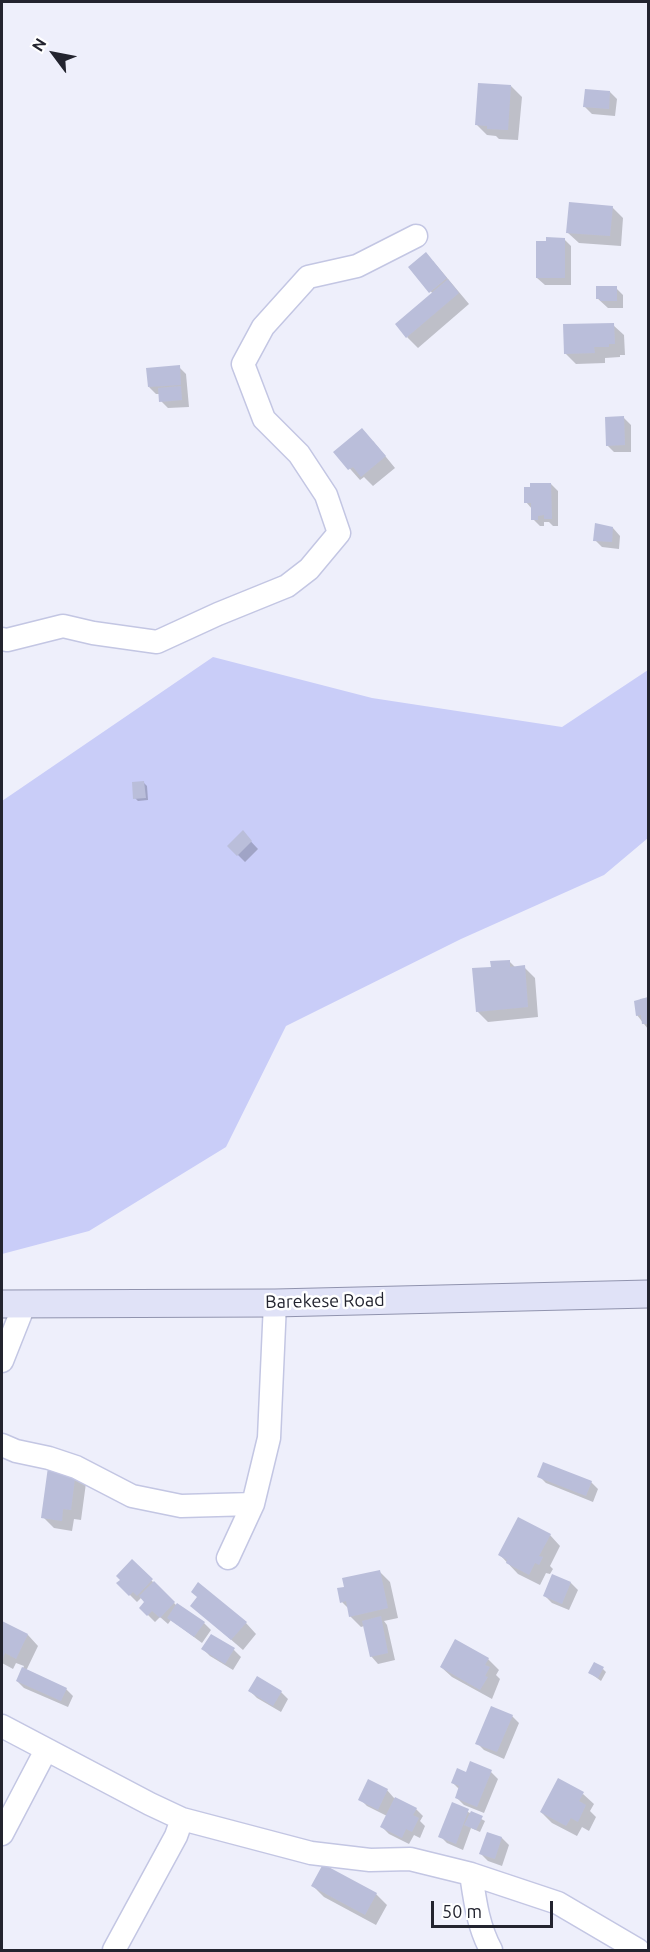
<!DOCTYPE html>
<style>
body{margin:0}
#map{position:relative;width:650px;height:1952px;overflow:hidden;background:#eeeffb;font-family:Ubuntu,sans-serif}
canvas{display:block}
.frame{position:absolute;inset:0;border:3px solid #23242f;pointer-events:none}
.north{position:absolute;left:24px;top:24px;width:60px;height:60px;-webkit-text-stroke:4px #fff;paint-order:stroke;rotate:302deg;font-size:16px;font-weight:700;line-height:24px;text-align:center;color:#23242f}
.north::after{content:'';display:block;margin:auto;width:21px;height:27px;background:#23242f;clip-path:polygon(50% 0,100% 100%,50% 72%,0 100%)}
.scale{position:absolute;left:431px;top:1901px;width:122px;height:27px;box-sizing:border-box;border:3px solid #23242f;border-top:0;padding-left:8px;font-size:18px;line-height:21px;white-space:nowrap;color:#23242f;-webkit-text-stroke:4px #fff;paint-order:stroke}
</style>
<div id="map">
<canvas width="650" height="1952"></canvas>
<div class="frame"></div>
<div class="north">N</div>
<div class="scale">50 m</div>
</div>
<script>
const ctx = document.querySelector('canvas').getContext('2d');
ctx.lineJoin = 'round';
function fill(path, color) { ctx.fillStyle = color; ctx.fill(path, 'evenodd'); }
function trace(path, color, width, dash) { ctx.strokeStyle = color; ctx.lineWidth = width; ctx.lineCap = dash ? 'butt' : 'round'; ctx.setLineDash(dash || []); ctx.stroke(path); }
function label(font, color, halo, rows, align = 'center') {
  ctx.font = font + ' Ubuntu,sans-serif'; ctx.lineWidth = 5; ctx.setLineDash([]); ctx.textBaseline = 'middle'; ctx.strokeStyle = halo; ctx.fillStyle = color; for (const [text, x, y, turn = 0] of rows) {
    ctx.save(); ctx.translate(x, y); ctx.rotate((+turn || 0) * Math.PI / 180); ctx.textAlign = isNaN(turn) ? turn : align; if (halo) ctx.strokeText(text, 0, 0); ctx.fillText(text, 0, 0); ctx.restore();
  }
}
fill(new Path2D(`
 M213,657L372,698L562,727L648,670V838L604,875L461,939L286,1026L226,1147L89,1231L2,1254V801Z`), '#c9cdf8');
fill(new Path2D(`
 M511,86L522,97L518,140L499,139L496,136L487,135L476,124Z
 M610,92L617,99L615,116L592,114L585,107Z
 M612,207L623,218L621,246L579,243L568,233Z
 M564,239L571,246V285H545L537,278Z
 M433,261L469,304L418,348L407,337L433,294L410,267Z
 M616,288L623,295V308H608L597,298Z
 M613,325L624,335L625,355H620V357L605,358V363L576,364L565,353Z
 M179,367L186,374L189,407L168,408L161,401L160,394H156L149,387Z
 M624,418L631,425V452H614L607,445Z
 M373,441L395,468L373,486L364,477L360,480L336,453Z
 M551,484L558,491V526H553L549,522H544V526H540L533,519L532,509L526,502Z
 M613,528L620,536L619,549L602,547L595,540Z
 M143,782L147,786L148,800L138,801L135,798Z
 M243,833L258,849L245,862L229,846Z
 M509,961L516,968L524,967L535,978L538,1017L488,1022L477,1011L493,968Z
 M648,998V1029L637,1015L640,999Z
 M50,1468L86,1483L81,1520L74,1519L72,1531L54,1528L43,1517Z
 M539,1476L591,1482L598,1489L593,1502L546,1483Z
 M550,1535L560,1546L550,1566L553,1569L550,1574L546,1573L540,1585L518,1574L500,1555Z
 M132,1561L177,1606L204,1623L211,1630L202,1643L171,1620L168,1624L160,1617L155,1622L141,1608L146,1602L141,1598L137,1602L125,1590Z
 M379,1571L390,1582L398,1618L384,1621L387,1625L395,1660L378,1664L371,1656L364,1626L361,1627L350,1616L349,1609L342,1602Z
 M553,1576L571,1583L578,1590L569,1610L552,1603L545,1596Z
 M192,1606L246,1623L256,1634L243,1650Z
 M2,1622L28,1635L38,1646L26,1671L66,1689L73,1696L68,1707L24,1688L17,1681L24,1666L16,1663L13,1669L2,1663Z
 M211,1636L234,1650L241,1657L233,1670L210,1656L203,1649Z
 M488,1659L499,1670L496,1675L500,1679L492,1699L452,1677L441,1667Z
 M603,1669L606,1672L601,1681L590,1673Z
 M250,1691L281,1692L288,1699L281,1712L257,1698Z
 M512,1716L519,1723L504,1759L484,1750L477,1743Z
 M471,1763L491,1772L498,1779L484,1813L464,1805L457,1798L460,1790L453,1783L466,1774Z
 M387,1790L394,1798L416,1809L423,1816L420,1821L425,1826L420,1838L414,1835L409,1844L389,1834L382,1827L387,1816L367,1806L360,1799Z
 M583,1794L594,1804L590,1811L596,1817L589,1831L582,1827L577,1836L552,1823L541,1812Z
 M453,1804L485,1821L480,1832L471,1828L463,1850L447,1843L440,1836Z
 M488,1834L502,1838L509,1845L502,1866L488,1861L481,1854Z
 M323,1866L376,1894L387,1905L376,1925L324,1897L313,1886Z`), '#0003');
fill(new Path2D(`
 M478,83L511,85L508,130L487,129V126L475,125Z
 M585,89L610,91L609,109L583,107Z
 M569,202L613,206L610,236L566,233Z
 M546,237L565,238V278H536V241H546Z
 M426,252L447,278L429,293L408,267Z
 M448,279L459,293L406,338L395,324Z
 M596,286H617V301H600V299H596Z
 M614,323L615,344H609V347H594L595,353L564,354L563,324Z
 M180,365L181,385L148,387L146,368Z
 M181,386L182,400L159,402L158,388Z
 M624,416L625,445L606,446L605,417Z
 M362,428L386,456L361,477L353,467L348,470L333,452Z
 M530,483H551L552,519H544V515L538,516V520H531V503H524V487H530Z
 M595,523L613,527L612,542L593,541Z
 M144,781L146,798L133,799L132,782Z
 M243,830L252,841L237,856L227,846Z
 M510,960V967L525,965L528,1007L476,1012L472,968L491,967L490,961Z
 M648,997V1024H642L641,1015L636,1016L634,1001Z
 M543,1462L592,1481L586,1496L537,1477Z
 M48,1467L76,1470L71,1510L63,1509L62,1521L41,1518Z
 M518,1517L551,1534L539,1556L543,1557L539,1565L535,1563L529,1575L506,1563L507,1560L498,1555Z
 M132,1559L153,1579L137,1596L133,1592L129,1596L116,1583L120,1580L116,1576Z
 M380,1570L388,1608L349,1617L346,1601L340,1603L337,1588L344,1587L342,1578Z
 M552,1574L571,1582L562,1604L543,1596Z
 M154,1581L175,1602L160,1618L152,1611L147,1616L139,1608L144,1602L139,1596Z
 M198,1582L247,1622L231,1640L190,1606L197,1597L191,1592Z
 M177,1603L205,1622L194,1637L167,1618Z
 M381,1616L388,1653L370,1657L362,1621Z
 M2,1621L28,1634L16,1659L5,1653L2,1661Z
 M211,1634L235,1648L225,1664L201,1649Z
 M455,1639L489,1658L485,1665L490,1667L485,1676L488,1677L480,1690L440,1667Z
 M594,1662L604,1667L598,1678L588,1673Z
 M22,1667L67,1688L61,1701L16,1681Z
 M257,1676L282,1691L273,1706L248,1691Z
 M491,1706L513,1715L497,1752L475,1744Z
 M470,1761L492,1770L477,1807L455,1798L459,1786L451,1783L457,1768L466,1772Z
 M558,1778L584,1792L579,1801L586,1805L578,1822L571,1818L566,1826L540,1812Z
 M368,1779L388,1789L378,1810L358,1800Z
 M395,1797L417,1808L413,1815L419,1818L412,1832L406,1829L402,1838L380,1827Z
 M452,1802L469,1809L456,1844L438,1837Z
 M471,1811L483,1816L476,1830L464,1825Z
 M487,1832L502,1837L495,1859L479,1854Z
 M323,1864L377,1893L365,1915L311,1886Z`), '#babeda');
const minor = new Path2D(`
 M2,639L7,640L63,626L93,633L157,642L218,614L287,586L309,569L339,533L326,495L299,454L264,419L243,364L263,327L308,277L357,266L416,236
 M2,1361L25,1303
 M2,1445L16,1451L49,1458L76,1467L132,1496L181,1506L253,1504
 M228,1558L253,1504L269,1438L275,1303
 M2,1726L150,1804L182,1819L311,1853L370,1860L410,1859L471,1874L558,1903L638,1950
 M2,1834L46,1750
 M471,1874C475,1901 478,1926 491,1950
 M114,1950L176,1836L182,1819`);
const major = new Path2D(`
 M2,1304L275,1303L648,1294`);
trace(minor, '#c3c6e3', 25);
trace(major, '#9093ae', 29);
trace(minor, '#fff', 22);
trace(major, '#e0e2f7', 27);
label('18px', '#23242f', '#fff', [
 ["Barekese Road",325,1301,-1]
]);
</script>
